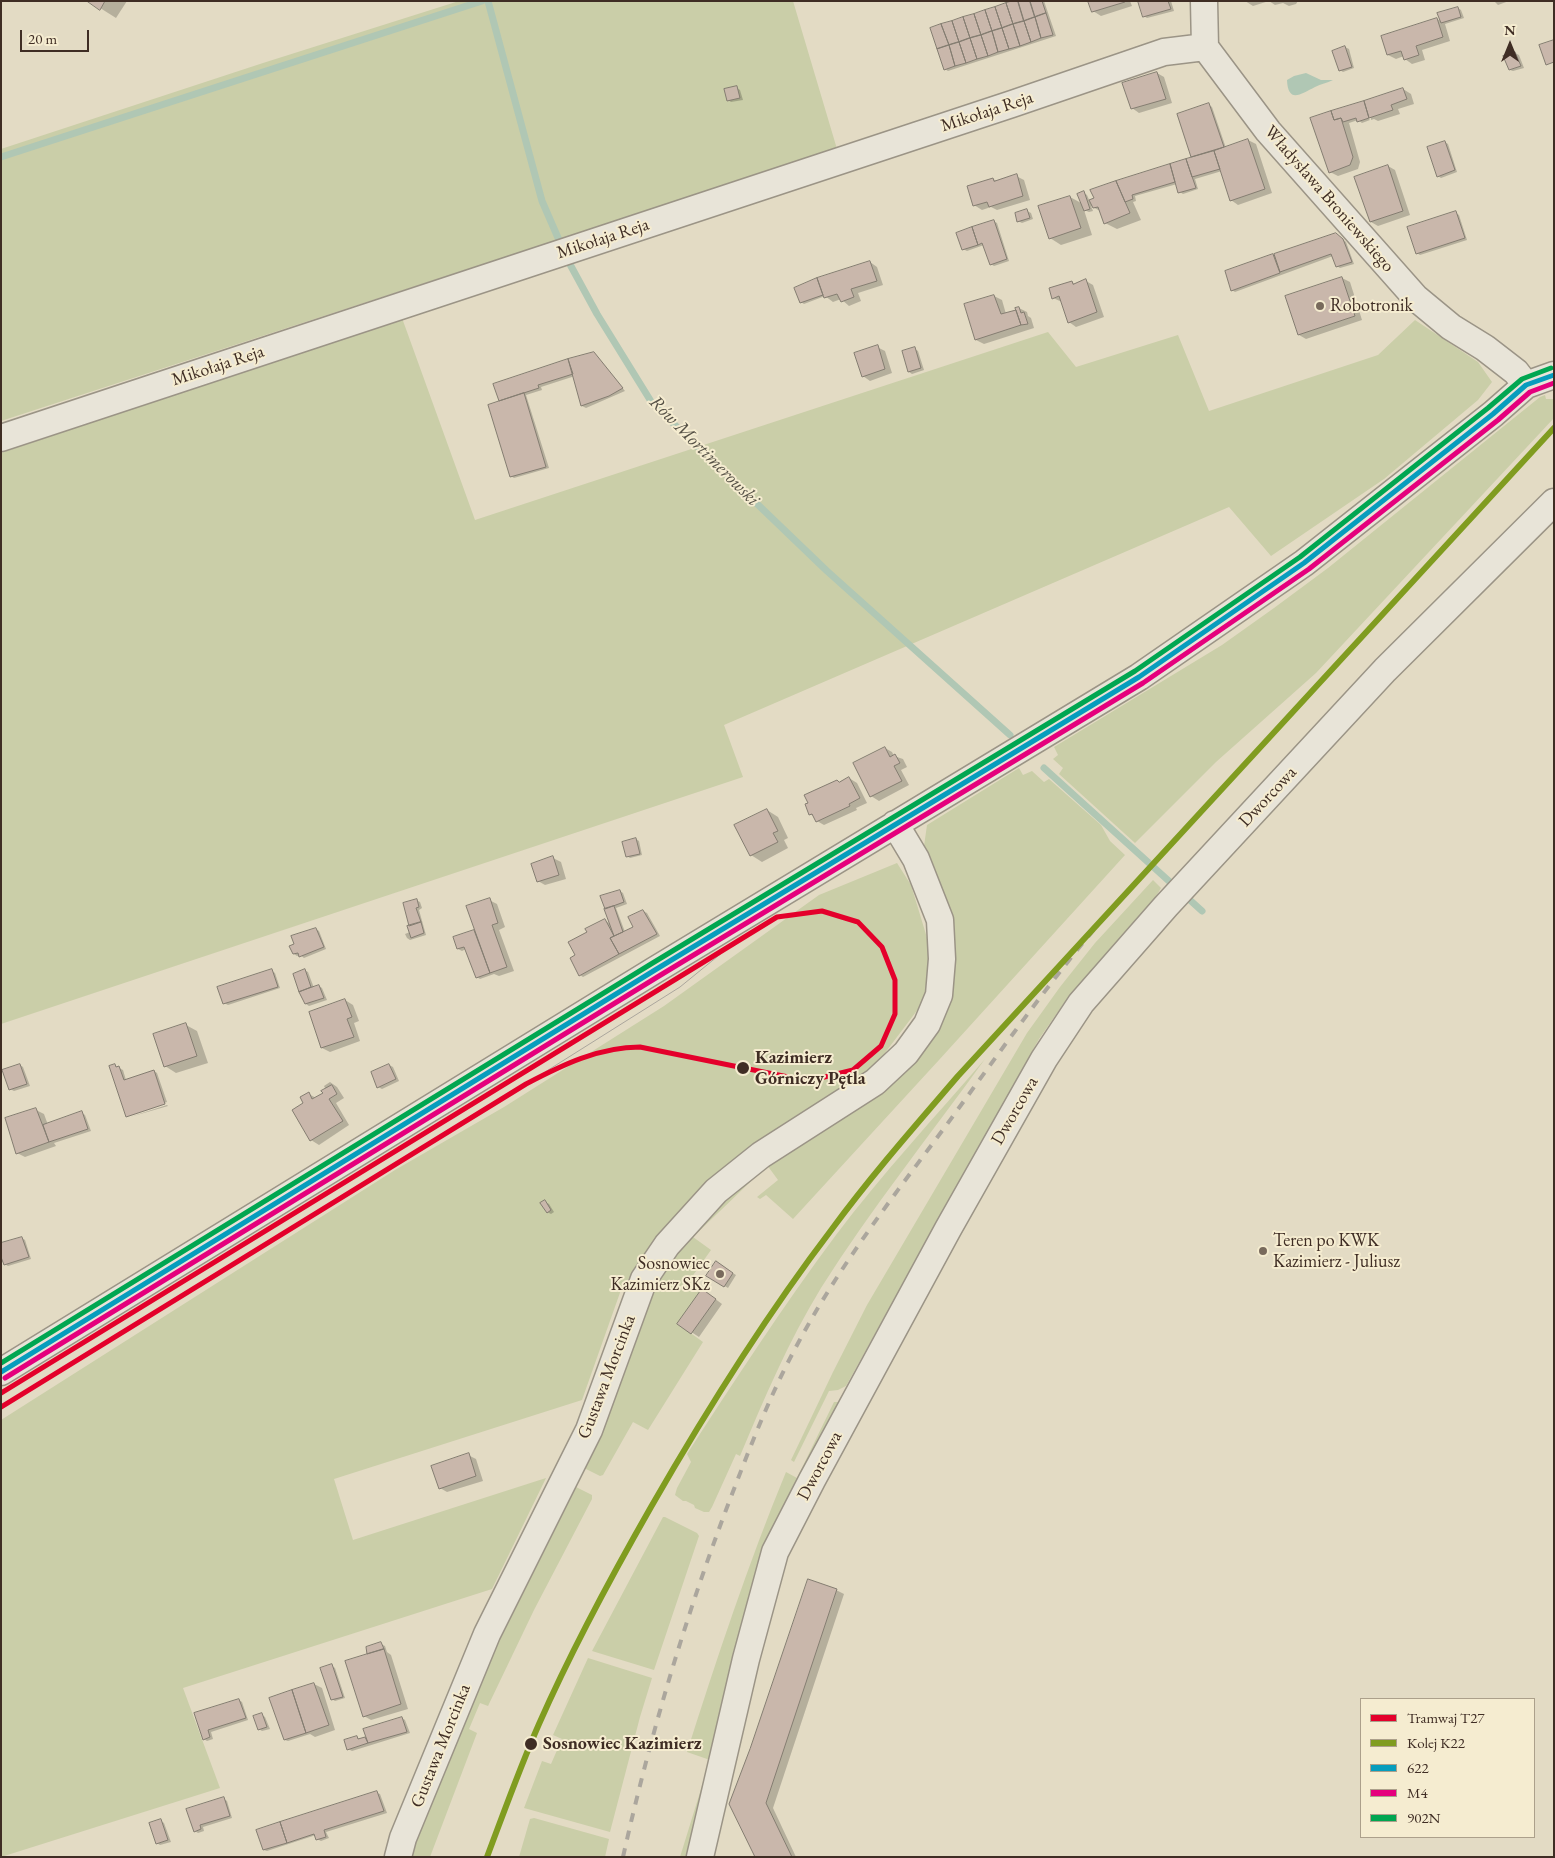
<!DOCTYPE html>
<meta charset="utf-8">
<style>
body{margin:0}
#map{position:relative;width:1555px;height:1858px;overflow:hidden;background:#e3dbc4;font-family:"EB Garamond",serif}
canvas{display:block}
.frame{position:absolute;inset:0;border:2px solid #3f2d24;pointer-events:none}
.legend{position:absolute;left:1360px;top:1698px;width:175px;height:140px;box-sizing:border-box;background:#f5ecd0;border:1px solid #aca08b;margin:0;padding:6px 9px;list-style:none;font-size:15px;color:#3f2d24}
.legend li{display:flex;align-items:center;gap:10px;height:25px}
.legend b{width:25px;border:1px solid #aca08b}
.north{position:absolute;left:1485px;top:20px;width:50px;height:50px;-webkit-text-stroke:4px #f5ecd0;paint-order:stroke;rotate:0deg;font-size:14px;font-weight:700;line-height:20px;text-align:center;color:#3f2d24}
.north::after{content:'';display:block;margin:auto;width:18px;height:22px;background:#3f2d24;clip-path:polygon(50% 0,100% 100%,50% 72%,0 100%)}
.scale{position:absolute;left:20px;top:30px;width:69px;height:22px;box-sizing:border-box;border:2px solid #3f2d24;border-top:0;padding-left:6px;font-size:15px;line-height:18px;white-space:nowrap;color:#3f2d24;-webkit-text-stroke:4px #f5ecd0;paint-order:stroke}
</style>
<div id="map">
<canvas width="1555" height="1858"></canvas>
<div class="frame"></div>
<ul class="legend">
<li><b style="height:6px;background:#e4002b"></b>Tramwaj T27</li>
<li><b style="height:6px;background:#809c20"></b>Kolej K22</li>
<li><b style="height:6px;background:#069dbd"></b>622</li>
<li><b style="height:6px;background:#e5007d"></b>M4</li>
<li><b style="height:6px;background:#00a651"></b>902N</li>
</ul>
<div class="north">N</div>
<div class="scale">20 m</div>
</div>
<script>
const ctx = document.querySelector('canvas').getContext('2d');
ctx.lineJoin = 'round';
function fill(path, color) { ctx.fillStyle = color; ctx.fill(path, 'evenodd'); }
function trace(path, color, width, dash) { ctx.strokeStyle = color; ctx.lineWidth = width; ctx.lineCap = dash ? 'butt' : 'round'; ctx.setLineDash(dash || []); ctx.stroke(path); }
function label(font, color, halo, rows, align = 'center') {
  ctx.font = font + ' "EB Garamond",serif'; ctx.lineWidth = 4; ctx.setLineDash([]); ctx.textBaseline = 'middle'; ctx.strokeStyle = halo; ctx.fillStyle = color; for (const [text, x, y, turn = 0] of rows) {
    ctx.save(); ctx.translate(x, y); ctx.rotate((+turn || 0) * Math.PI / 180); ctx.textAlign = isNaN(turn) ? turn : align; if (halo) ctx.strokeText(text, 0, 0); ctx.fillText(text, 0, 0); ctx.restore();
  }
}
fill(new Path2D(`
 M459,1H793L837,149L1,421V149L263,63Z
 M402,318L475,520L1048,332L1076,367L1178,335L1209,411L1378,355L1415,320L1478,362L1492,382L1478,400L1384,479L1271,556L1229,507L724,725L743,777L1,1024V453Z
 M1554,393V418L1316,673L1216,762L1135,843L1059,774L1063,768L1053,759L1058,755L1054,747L1222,645L1274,608L1328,568L1540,397L1545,395L1546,399H1553Z
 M1019,768L1023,775L1032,771L1044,782L1049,779L1101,825L1110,841L1125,855L939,1060L793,1219L766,1195L760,1199L757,1197L778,1180L767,1165L938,1024L928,859L924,846L927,825Z
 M897,863L911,885L931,951L925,1000L872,1070L783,1126L703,1185L622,1287L582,1400L334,1479L353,1540L546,1478L492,1589L183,1688L220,1788L1,1857V1420L395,1170L504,1107L664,1006L819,895Z
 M1153,880L1161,888L1152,903L1064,1003L1039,1039L846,1386L838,1390L829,1391L794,1462L791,1460L833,1372L867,1305L1027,1033L1060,987L1095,943Z
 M985,1059C930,1135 871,1209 821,1288C788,1342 764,1399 740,1456L736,1454L712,1507L709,1512H704L695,1508L694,1505L686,1501H683L675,1495L677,1488L691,1462L687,1454C735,1380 783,1306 836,1235C882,1174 935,1117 985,1059Z
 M753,1175V1179L746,1186L693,1237L711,1250L689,1281L702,1289L678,1324L703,1342L648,1430L633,1422L603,1475L600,1476L582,1467L616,1394L623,1370L659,1276L692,1229Z
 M834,1402H839L844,1404L797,1488L693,1857H680L710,1760L687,1752C717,1658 748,1564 786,1472L797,1478Z
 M572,1485L592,1495V1499L534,1610L488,1706L480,1703L469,1729L477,1733L430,1857H410L418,1834L482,1672Z
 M663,1517H665L697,1533L699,1536L654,1670L592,1651Z
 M588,1658L652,1678L640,1717L610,1832L524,1808L542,1761L551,1764L562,1739L553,1735Z
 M534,1818L609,1839L605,1857H519L530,1819Z`), '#cacea8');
fill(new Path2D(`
 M1306,73L1321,80H1333C1327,83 1321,84 1315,87C1301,94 1288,104 1287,80L1294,76Z`), '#b0c7b4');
fill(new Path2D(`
 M89,1H127L116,18Z
 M1016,1H1044L1056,36L948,71L945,69Z
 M1090,1H1130L1132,6L1101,16L1093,11Z
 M1139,1H1171L1174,11L1147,18L1144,16Z
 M1245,1H1269L1253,6Z
 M1269,1H1298L1296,4L1289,6L1283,3L1275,5Z
 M1494,1H1509L1498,5Z
 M1458,8L1461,10L1464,18L1445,24L1450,41L1422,50L1425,60L1412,64L1405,59L1404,56L1396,59L1388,55L1437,19L1441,21Z
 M1345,47L1349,49L1354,68L1343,72L1340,70Z
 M1515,53L1519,55L1524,68L1513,71L1510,70Z
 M1157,73L1164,77L1172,103L1139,113L1132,108Z
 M737,88L740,90L743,100L731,102L728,100Z
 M1403,89L1411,94L1414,104L1398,109L1400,114L1378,121L1374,119L1371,120V116H1366L1370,120L1362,123L1358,120L1349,123L1360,162L1358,169L1338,176L1330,172L1311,119Z
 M1209,105L1212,107L1226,148L1248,140L1256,144L1272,193L1238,205L1231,200L1222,171L1195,179L1198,189L1183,194L1180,192L1177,184L1135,196L1136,201L1133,202L1141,220L1117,229L1105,223L1100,211L1091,206L1093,211L1089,212L1084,210L1092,235L1061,245L1050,238L1070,197L1083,204L1084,193L1087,195L1090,202L1192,158L1178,115Z
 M1445,142L1448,144L1457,172L1441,178L1438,176Z
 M1388,166L1395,170L1410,215L1378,226L1371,222Z
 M1016,176L1024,180L1030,200L997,210L991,207L982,210L974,205L993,179L997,181Z
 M1027,211L1031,213L1033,219L1022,223L1018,221Z
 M1456,213L1459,215L1467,240L1420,255L1417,253Z
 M993,221L997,223L1009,261L994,266L991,264L984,245L967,251L963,249Z
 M1336,234L1346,242L1354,264L1340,268L1337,266L1333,256L1235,292L1232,290L1227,272Z
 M870,262L877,267L883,285L858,293L861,301L849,306L841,299L833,302L825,296L804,304L801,302Z
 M1342,278L1350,282L1362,320L1306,339L1299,335Z
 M1086,281L1093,285L1104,317L1076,327L1069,322L1062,302L1053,298L1072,282L1075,284Z
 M994,296L1002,300L1006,314L1017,311L1019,308L1027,312L1028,316L1031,318L1034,328L984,344L976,340L966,305Z
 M877,347L885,351L892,373L870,381L863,376Z
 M915,349L918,351L924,370L912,374L909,372Z
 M594,354L597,356L625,391L586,408L582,406L575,376L541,387L542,390L526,395L549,468L514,478L511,476L501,402L495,384Z
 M885,748L892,752L894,756L903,759L907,767L901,770L909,785L879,801L871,796Z
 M849,778L857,783L867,803L856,808L857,810L824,825L817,821L815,817L810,814L840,783Z
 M767,810L778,817L788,838L784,840L788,848L762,862L751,855Z
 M636,839L639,841L642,855L630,858L627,856Z
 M553,858L561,862L566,879L545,885L538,881Z
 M620,891L623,893L627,904L616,908L625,932L635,927L643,911L647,913L660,936L583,977L580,975L576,956L589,933L605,920L610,924L602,896Z
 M416,900L420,902L422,908L419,910L426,935L410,940L407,938L405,934L410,932Z
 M489,900L497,904L505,927L499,930L514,971L499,976L494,974L480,979L477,977L466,949L462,951L458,949L455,938L474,931L477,932Z
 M316,929L319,931L326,949L304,958L300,955L297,956L294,954Z
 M304,970L308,972L314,988L319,986L322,988L327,1000L309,1006L306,1004L294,974Z
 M272,971L275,973L280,988L228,1005L224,1003Z
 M345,1000L353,1005L359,1021L354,1023L360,1041L330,1052L322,1048L310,1013Z
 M186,1025L197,1031L208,1063L176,1073L165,1066Z
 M20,1065L23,1067L30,1086L14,1091L10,1089Z
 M389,1065L393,1067L399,1081L382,1089L378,1087Z
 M115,1066L123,1070L126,1080L154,1071L157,1073L167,1102L128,1116Z
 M330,1082L337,1087L344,1098L336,1103L349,1125L319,1145L311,1140L293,1110L305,1104L309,1094L316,1098L324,1094L326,1090L324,1086Z
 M167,1105L168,1106L130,1117Z
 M36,1110L44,1114L48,1125L82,1113L85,1115L91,1131L54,1143L56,1146L25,1157L17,1153Z
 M545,1202L549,1204L554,1212L551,1214L547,1212Z
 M22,1238L25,1240L31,1259L8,1266L5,1264Z
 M716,1263L736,1275L728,1288L708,1276Z
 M710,1295L722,1304L699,1337L679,1324Z
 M468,1455L476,1459L483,1481L447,1492L440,1488Z
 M836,1590L844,1594L773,1808L796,1857H756L752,1750Z
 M381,1644L385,1646L387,1652L391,1655L408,1709L371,1720L364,1716L370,1655L369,1653Z
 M332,1666L335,1668L345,1698L335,1701L332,1699Z
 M314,1684L322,1688L335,1730L315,1737L310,1734L288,1741L285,1740Z
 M239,1700L242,1702L248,1720L211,1732L213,1739L207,1741L204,1739L196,1714Z
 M262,1715L265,1717L270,1729L262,1731L259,1729Z
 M402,1718L405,1720L410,1733L352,1751L348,1749L357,1737L360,1740L367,1738Z
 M377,1793L380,1794L387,1813L326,1832L329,1838L321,1841L317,1839L316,1835L267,1851L264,1850Z
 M224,1799L227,1801L232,1818L203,1827L204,1831L198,1833L195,1831L188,1810Z
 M161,1821L164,1823L171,1842L160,1845L157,1843Z`), '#0003');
trace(new Path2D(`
 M488,1L542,201L562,247
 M1,157L482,1
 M566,257L597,314L652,403L827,571L1010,735
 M1044,768L1202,911`), '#b0c7b4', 7);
const building = new Path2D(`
 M87,1H105L100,10Z
 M1012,1H1018L1024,21L1013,24L1006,3Z
 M1018,1H1030L1035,17L1024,21Z
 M1030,1H1042L1046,13L1035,17Z
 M1088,1H1125V2L1092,12Z
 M1138,1H1168L1171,9L1143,17Z
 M1006,3L1013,24L1002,28L995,7Z
 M995,7L1002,28L992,31L985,10Z
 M1458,7L1461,17L1441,23L1437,13Z
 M985,10L992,31L981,35L974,14Z
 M1046,13L1053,35L1041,38L1035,17Z
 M974,14L981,35L970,38L963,17Z
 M963,17L970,38L959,42L952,21Z
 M1035,17L1041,38L1031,42L1024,21Z
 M1437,18L1443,37L1416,46L1419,55L1404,60L1401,51L1387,55L1381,36Z
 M952,21L959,42L949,45L941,24Z
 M1024,21L1031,42L1020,46L1013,24Z
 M941,24L949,45L937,49L930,28Z
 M1013,24L1020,46L1009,49L1002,28Z
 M1002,28L1009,49L998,52L992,31Z
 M992,31L998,52L988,56L981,35Z
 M981,35L988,56L977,59L970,38Z
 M970,38L977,59L966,63L959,42Z
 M1554,40V62L1546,65L1539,45Z
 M959,42L966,63L955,66L949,45Z
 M949,45L955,66L944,70L937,49Z
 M1345,46L1352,67L1339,71L1332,51Z
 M1515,52L1521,66L1509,70L1503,56Z
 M1157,72L1166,99L1131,109L1122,83Z
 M737,86L740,98L727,101L724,89Z
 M1403,88L1407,99L1391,105L1393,110L1369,118L1364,101Z
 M1364,101L1369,118L1357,122L1356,118L1343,122L1341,118L1334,120L1331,111Z
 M1209,103L1224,147L1191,157L1177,114Z
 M1331,111L1334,120L1341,118L1353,157L1350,165L1329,173L1310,118Z
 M1248,139L1265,189L1230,201L1214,151Z
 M1445,141L1455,170L1437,177L1427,147Z
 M1214,151L1220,169L1192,177L1186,159Z
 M1186,159L1196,188L1178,193L1170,164Z
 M1170,164L1175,182L1132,195L1133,199L1125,202L1116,181Z
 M1388,165L1403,211L1370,222L1354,177Z
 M1017,174L1023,196L989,207L987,202L973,206L967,186L993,178L994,181Z
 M1116,181L1130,213L1104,224L1098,207L1093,208L1089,200L1094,198L1090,190Z
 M1084,191L1090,209L1084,211L1077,194Z
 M1070,196L1081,228L1049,239L1038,206Z
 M1027,209L1030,218L1017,222L1015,213Z
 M1456,211L1465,238L1416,254L1407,227Z
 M994,220L1007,259L990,265L982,243L978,245L972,227Z
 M972,227L978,245L962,250L956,233Z
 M1336,233L1343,239L1352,262L1336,267L1331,254L1280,272L1274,254Z
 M1273,254L1280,273L1231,291L1225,271Z
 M870,261L877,281L851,289L854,297L841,302L837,294L824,298L817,278Z
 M1342,277L1355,316L1298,335L1285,296Z
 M817,278L823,295L800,303L794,288Z
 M1086,279L1097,312L1068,323L1059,296L1052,299L1049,288L1072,281L1073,284Z
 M994,295L1001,314L1016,310L1021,325L975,340L964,304Z
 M1019,307L1021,313L1024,312L1028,324L1021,325L1015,308Z
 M878,345L885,369L862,377L854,353Z
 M915,347L921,368L908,372L902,351Z
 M594,352L623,388L609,396L581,406L568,359Z
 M568,359L573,374L538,385L539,388L499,401L493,384Z
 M524,393L546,467L510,477L488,405Z
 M885,747L890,757L895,754L900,763L894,766L902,781L870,797L853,763Z
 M849,777L860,798L849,804L850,806L816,822L812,814L809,815L805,804L808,803L804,795L837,780L839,782Z
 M767,809L778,831L773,833L778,842L750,856L734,825Z
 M636,838L640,854L626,857L622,842Z
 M553,856L559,875L537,882L531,864Z
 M620,890L624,902L605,909L600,896Z
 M490,898L498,923L492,925L507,967L490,973L466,906Z
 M417,899L419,907L416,908L421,922L409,926L403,903Z
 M614,906L623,932L614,936L604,909Z
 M643,910L657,934L619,954L610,938L633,927L628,917Z
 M605,919L614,936L610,938L619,954L579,976L570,958L575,955L568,942L587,932L585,929Z
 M421,922L424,933L411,938L407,926Z
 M316,928L324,947L299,957L298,953L293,954L289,946L294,944L291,936Z
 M474,930L490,973L476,978L464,947L457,949L453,937Z
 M272,969L278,987L223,1004L217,987Z
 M305,969L311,987L299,992L293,974Z
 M319,985L324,998L305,1004L299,992Z
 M345,999L352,1017L347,1019L354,1037L321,1048L309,1012Z
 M186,1023L197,1056L164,1067L153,1034Z
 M20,1064L27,1084L9,1090L2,1070Z
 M115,1064L116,1067L119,1066L124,1080L154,1070L165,1104L126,1117L109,1066Z
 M389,1064L396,1079L377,1088L371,1072Z
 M332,1085L337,1094L329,1099L343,1121L310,1141L292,1110L303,1103L300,1097L309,1092L312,1099L323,1093L321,1091Z
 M36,1108L49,1142L16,1154L5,1118Z
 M82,1111L88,1129L49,1142L43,1125Z
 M545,1200L551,1210L547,1213L540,1203Z
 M22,1237L29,1257L4,1265L1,1257V1243Z
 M716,1261L733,1273L724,1287L706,1276Z
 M702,1289L716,1299L691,1334L677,1324Z
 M469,1453L476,1476L439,1489L431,1466Z
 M808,1579L837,1589L766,1803L792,1857H755L729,1804L750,1749Z
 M381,1642L384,1649L367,1654L366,1647Z
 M384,1649L401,1704L363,1717L345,1661Z
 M332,1664L343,1697L331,1700L320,1668Z
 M314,1683L329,1725L306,1733L292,1690Z
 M292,1690L306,1733L284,1740L269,1698Z
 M239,1699L246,1718L208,1730L210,1737L203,1740L194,1713Z
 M262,1713L267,1727L258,1730L253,1716Z
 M402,1717L407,1732L368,1743L363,1729Z
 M357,1736L358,1739L365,1737L368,1743L347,1750L344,1740Z
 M377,1791L384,1811L324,1830L326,1837L316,1840L314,1834L287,1843L280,1822Z
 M224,1797L230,1816L200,1825L201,1829L194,1832L186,1809Z
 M161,1819L168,1840L156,1844L149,1823Z
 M280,1822L287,1843L263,1850L256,1830Z`);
fill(building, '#c9b7ab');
trace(building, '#847d71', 1);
const minor = new Path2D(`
 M1204,1L1205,47L1268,131L1416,298L1451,327L1485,348L1516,372L1526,385
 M1,438L1012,104L1164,52L1205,47
 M1,1372L655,970L1139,677L1304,563L1493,414L1526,385L1554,375
 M398,1857L403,1838L487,1634L589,1430L644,1279L667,1245L716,1191L761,1155L875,1082L906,1053L927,1024L939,995L942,959L940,920L916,859L895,824
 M700,1857L746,1659L775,1552L812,1480L948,1229L1044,1059L1081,1003L1166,906L1385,670L1554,502`);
trace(minor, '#9b9486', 29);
trace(minor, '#e8e4d8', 26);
trace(new Path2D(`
 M526,1084L680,987L734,943`), '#aba69d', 1);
trace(new Path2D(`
 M623,1857C650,1736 685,1618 729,1502C749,1450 769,1397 796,1347C837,1269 892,1198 945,1127C1000,1052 1053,976 1114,906`), '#aba69d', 4, [9, 9]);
trace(new Path2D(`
 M1,1372L655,970L1139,677L1304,563L1493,414L1526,385L1554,375`), '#069dbd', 5);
trace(new Path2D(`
 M5,1378L659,976L1143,683L1309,569L1498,420L1530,392L1554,383`), '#e5007d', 5);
trace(new Path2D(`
 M1,1363L651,964L1135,671L1300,557L1488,408L1522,379L1551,368`), '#00a651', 5);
trace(new Path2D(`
 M487,1857C504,1812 520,1767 539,1724C572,1649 611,1577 651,1507C706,1411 765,1317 832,1229C871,1176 915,1126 958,1076L1554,428`), '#809c20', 6);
trace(new Path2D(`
 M1,1393L777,917L822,911L858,922L882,947L895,980V1014L881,1046L853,1070L808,1081L640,1047C599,1047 562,1065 526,1084L1,1407`), '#e4002b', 5);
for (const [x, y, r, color] of [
 [1320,306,5,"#786a5c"],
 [743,1068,7,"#3f2d24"],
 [1263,1251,5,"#786a5c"],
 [720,1274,5,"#786a5c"],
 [531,1744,7,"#3f2d24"]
]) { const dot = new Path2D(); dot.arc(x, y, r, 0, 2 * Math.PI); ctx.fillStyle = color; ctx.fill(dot); trace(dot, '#f5ecd0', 2); }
label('18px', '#3f2d24', '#f5ecd0', [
 ["Mikołaja Reja",987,112,-18],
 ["Władysława Broniewskiego",1329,199,49],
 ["Mikołaja Reja",603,239,-18],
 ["Mikołaja Reja",218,366,-18],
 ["Dworcowa",1268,797,-47],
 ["Dworcowa",1015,1111,-60],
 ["Gustawa Morcinka",607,1377,-69],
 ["Dworcowa",820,1466,-62],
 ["Gustawa Morcinka",441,1746,-68]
]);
label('18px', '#3f2d24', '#f5ecd0', [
 ["Robotronik",1330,306],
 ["Teren po KWK",1273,1241],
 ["Kazimierz - Juliusz",1273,1262],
 ["Sosnowiec",710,1264,"right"],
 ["Kazimierz SKz",710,1285,"right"]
], 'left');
label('bold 18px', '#3f2d24', '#f5ecd0', [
 ["Kazimierz",755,1058],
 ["Górniczy Pętla",755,1079],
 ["Sosnowiec Kazimierz",543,1744]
], 'left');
label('italic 19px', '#565146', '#f5ecd0', [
 ["Rów Mortimerowski",704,451,45]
]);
</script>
